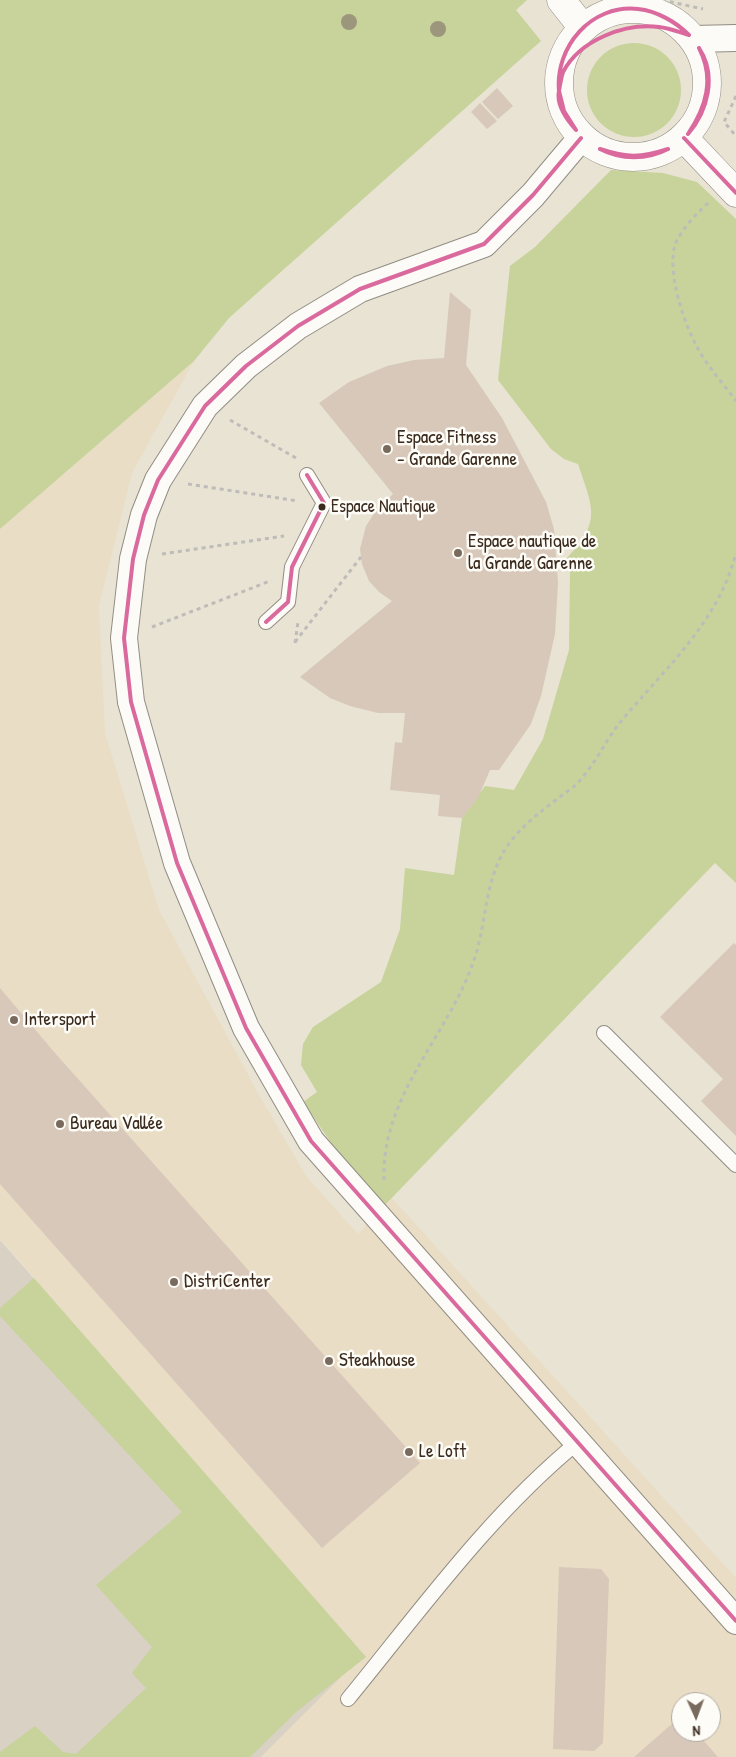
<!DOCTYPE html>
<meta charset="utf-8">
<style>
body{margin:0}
#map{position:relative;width:736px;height:1757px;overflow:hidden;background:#e8e3d3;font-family:"Patrick Hand",sans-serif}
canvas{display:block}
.north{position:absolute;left:671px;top:1692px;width:50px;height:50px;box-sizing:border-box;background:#fdfcf7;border:1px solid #afa8a0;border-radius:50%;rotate:178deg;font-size:14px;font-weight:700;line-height:20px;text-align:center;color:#3b2a1e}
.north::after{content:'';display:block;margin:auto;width:18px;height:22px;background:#786b5d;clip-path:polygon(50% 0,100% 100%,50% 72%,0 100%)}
</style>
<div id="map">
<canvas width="736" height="1757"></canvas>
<div class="north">N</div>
</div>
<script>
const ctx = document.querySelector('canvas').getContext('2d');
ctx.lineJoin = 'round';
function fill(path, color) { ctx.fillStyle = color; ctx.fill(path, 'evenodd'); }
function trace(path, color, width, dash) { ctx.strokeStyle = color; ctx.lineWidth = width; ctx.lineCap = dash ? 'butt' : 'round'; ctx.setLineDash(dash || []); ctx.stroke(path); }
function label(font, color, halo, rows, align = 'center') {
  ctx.font = font + ' "Patrick Hand",sans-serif'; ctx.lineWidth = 5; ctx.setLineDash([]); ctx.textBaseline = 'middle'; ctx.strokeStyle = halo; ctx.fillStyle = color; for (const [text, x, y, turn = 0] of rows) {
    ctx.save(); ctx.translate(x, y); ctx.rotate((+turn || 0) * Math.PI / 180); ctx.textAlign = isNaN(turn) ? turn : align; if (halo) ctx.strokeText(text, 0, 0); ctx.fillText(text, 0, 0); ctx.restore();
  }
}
fill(new Path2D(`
 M194,361L132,473L99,606L105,733L159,910L258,1093L306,1176L358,1234L392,1198L736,1578V1757H250L296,1712L366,1657L0,1239V529ZM681,1702H711V1732H681Z`), '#eaddc5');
fill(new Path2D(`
 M0,1240L366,1657L344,1674L261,1757H0Z`), '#d8d1c4');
fill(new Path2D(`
 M0,0H527L516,10L541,41L229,318L194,361L0,529Z
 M587 90a47 47 0 1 1 94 0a47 47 0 1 1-94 0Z
 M611,170L663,173L697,182L736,219V883L715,863L383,1207L336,1150L303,1102L317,1092L301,1065L303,1044L313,1027L381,982L400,929L405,868L454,875L462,818L485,786L514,790L543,739L569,650L570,574L567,558C602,520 593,509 578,464L564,459L551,449L498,380L510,266L535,247Z
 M34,1278L366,1657L296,1712L250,1757H0V1752L35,1726L63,1752L76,1754L146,1688L132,1673L152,1647L96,1585L182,1512L0,1316V1308Z`), '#c7d39a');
fill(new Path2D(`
 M497,88L513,106L498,119L482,102Z
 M480,103L497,121L487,129L471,112Z
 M450,292L471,310L466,365L502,418L546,502L554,529L558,583L555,634L541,696L531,724L499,770H490L478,798L462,818L438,816L440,795L390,790L395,742L402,743L405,713H378L350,706L330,698L300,677L392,601L379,592L369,581L362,564L360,549L366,526L375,512L393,494L319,403L349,382L387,366L414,360L444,358Z
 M734,943L736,945V1136L701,1101L723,1079L660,1017Z
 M0,988L55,1053L420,1463L322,1548L0,1184Z
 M559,1567L601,1569L609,1579L603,1743L594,1751L553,1749Z
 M674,1722H681V1732H696L718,1757H634Z`), '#d8c8ba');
const service = new Path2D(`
 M266,622L288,602L292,567L324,503L307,475
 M604,1033L736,1165
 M348,1699C420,1611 489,1515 578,1442`);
const minor = new Path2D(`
 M693,39L736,38
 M581,138L533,195L484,244L360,289L298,326L246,366L205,406L158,480L144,515L133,559L124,638L131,702L177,863L246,1028L311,1141L736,1621`);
const secondary = new Path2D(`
 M561,0L583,28
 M559 83a74 74 0 1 1 148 0a74 74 0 1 1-148 0Z
 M684,138L736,193`);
trace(service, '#928d83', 16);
trace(minor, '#928d83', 28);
trace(secondary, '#928d83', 29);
trace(new Path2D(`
 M662,0L703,9
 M736,96L724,122L736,136
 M708,203C698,212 679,232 675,245C667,272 683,320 696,345C706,365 723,383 736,401
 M230,420L296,458
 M188,484L298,501
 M162,554L284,536
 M152,627L270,581
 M295,642L361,557
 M295,643L298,622
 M384,1180C381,1096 447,1037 473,963C488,922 483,877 511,841C525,823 543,810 561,796C568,791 576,786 581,779C597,761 607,738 622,720C665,669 719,621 736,553`), '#bebcb8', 3, [4, 4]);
trace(service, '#fcfbf8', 14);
trace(minor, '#fcfbf8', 26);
trace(secondary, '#fcfbf8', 28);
trace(new Path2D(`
 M559,91L564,111L576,130
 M559,91C556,105 567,120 576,130
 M559,91C555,47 591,4 638,9C657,11 676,22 689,35
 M559,91C560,85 561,78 563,72C580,40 624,23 659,27C669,28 679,32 689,35
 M688,134C706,107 715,79 699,48
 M688,134C708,111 717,75 699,48
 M581,138L533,195L484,244L360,289L298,326L246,366L205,406L158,480L144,515L133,559L124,638L131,702L177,863L246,1028L311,1141L736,1621
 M684,138L736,193
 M600,149C627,158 641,158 668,149
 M600,149C621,160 647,160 668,149
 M266,622L288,602L292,567L324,503L307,475`), '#da6a9d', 4);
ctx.fillStyle = '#9c977c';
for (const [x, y] of [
 [349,22],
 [438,29]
]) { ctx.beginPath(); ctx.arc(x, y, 8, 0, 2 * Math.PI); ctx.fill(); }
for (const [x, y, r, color] of [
 [387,449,5,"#786b5d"],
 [322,507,4.5,"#3b2a1e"],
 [458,553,5,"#786b5d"],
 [14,1020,5,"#786b5d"],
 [60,1124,5,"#786b5d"],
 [174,1282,5,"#786b5d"],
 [329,1361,5,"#786b5d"],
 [409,1452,5,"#786b5d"]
]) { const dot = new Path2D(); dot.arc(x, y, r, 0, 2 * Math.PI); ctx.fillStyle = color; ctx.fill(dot); trace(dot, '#fdfcf7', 2); }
label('18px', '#3b2a1e', '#fdfcf7', [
 ["Espace Nautique",331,507]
], 'left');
label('19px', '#3b2a1e', '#fdfcf7', [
 ["Espace Fitness",397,438],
 ["- Grande Garenne",397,460],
 ["Espace nautique de",468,542],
 ["la Grande Garenne",468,564],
 ["Intersport",24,1020],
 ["Bureau Vallée",70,1124],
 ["DistriCenter",184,1282],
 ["Steakhouse",339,1361],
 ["Le Loft",419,1452]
], 'left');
</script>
